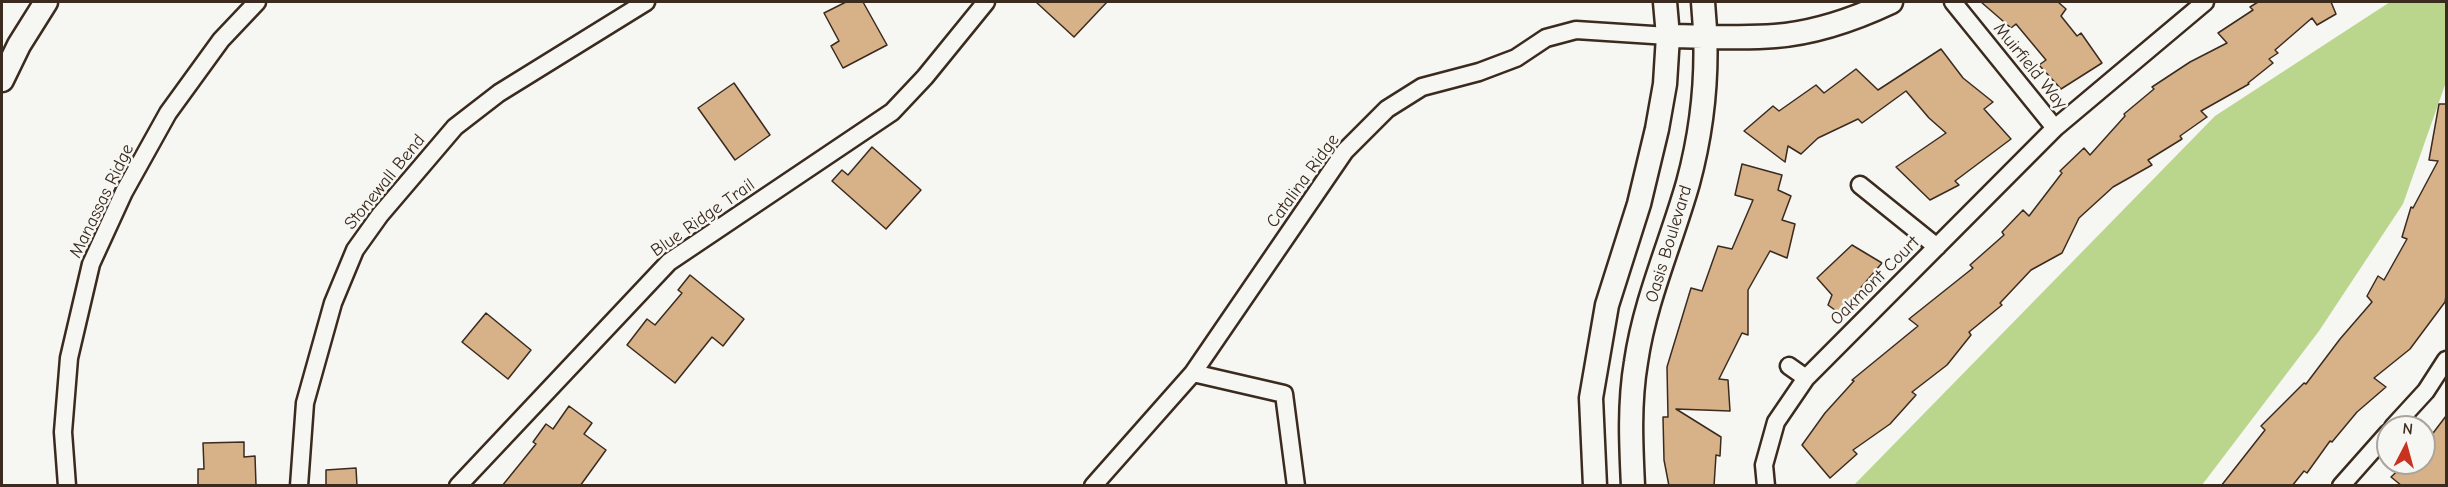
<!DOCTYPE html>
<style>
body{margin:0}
#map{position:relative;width:2448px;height:487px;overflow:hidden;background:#f6f6f2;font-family:"Comic Neue",sans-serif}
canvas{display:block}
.frame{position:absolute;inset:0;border:3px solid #3b2a1e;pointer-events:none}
.north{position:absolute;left:2376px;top:415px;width:60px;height:60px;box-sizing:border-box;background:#f6f6f2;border:2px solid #aba49d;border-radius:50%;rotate:6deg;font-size:16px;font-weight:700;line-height:24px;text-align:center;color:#3b2a1e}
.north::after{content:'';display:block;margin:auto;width:21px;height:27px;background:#c8321e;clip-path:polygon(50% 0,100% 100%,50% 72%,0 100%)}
</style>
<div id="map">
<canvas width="2448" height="487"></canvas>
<div class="frame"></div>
<div class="north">N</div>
</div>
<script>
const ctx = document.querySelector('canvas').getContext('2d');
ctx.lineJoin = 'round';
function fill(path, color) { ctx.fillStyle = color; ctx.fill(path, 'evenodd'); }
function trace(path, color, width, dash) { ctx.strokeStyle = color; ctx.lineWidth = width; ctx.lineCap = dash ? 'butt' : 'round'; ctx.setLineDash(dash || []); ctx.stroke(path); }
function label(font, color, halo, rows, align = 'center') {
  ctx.font = font + ' "Comic Neue",sans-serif'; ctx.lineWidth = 5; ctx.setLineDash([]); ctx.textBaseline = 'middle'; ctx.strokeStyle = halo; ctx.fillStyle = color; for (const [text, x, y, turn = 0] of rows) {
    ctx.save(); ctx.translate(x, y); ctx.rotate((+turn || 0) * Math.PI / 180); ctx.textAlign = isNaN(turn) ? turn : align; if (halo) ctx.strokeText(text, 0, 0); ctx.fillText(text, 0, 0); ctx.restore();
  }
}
fill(new Path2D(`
 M2390,2H2446L2445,85L2403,204L2319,331L2202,485H1854L2215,116Z`), '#bad68d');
const building = new Path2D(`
 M846,2H863L887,45L843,68L831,46L839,41L824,13Z
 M1036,2H1107L1074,37Z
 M1981,2H2058L2066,9L2061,16L2077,36L2081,33L2102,63L2061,89L2039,65L2046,60L2016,24L2011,28Z
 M2258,2H2331L2336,14L2317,25L2312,18L2275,50L2278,53L2269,59L2273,63L2248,83L2249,84L2201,111L2207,117L2180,136L2182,139L2148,160L2152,165L2113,187L2079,218L2062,253L2031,270L2000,303L2002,305L1969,332L1971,335L1947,365L1912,392L1916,395L1890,424L1853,450L1857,454L1830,478L1802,445L1825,413L1854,381L1852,380L1918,326L1909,319L1973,268L1970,265L2004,235L2002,232L2023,210L2029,216L2062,173L2060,171L2084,148L2090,155L2125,116L2124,114L2154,89L2152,87L2190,62L2227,43L2218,33L2253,10L2250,7Z
 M1941,49L1963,78L1993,102L1984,109L2011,139L1955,181L1959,185L1930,200L1896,167L1946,133L1929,118L1906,91L1862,123L1858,119L1818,138L1801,154L1788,146L1785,162L1744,131L1773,106L1779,111L1816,85L1824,93L1856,69L1878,90Z
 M734,83L770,135L735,160L698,108Z
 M2439,104H2446V296L2445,302L2410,349L2374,378L2386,387L2357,412L2332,442L2330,441L2307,473L2304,471L2292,486H2221L2265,430L2261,426L2304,383L2306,384L2340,339L2372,302L2367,296L2378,276L2384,280L2407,239L2402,237L2411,207L2413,208L2438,161L2429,160Z
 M872,147L921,190L886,229L832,181L842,170L848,175Z
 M1742,164L1782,175L1778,190L1791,196L1782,220L1795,224L1787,258L1770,251L1748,290V335L1742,333L1719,379L1728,380L1730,411L1676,409L1721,437L1720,456L1716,455L1714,486H1669L1664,460L1663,417H1668L1667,367L1691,288L1702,291L1718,246L1732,249L1753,200L1735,195Z
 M1852,245L1882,263L1839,313L1828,305L1832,295L1817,278Z
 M690,275L744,319L723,346L712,337L675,383L627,345L647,319L655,325L682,293L678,290Z
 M486,313L531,350L508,379L462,342Z
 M569,406L592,423L584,434L606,450L580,486H502L536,444L533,442L546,424L553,429Z
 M2446,416V486H2402L2391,477L2406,463H2424V445Z
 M244,442V457L255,456L256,485L198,486V469H204L203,443Z
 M356,468L357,486H326V470Z`);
fill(building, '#d7b289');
trace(building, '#3b2a1e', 1.5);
const street = new Path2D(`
 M1953,2L2055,128
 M1860,185L1937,247
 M1789,366L1806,378
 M1193,373L1284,394L1296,486
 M2393,427L2426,391L2446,360
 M67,486L63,432L69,358L91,264L124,192L168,113L221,40L257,2
 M299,486L305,403L333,303L355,250L380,215L455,127L499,93L646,2
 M458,486L669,262L892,112L925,77L986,2
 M1093,486L1193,373L1345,151L1387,109L1422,87L1479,72L1516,58L1546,38L1576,30L1668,36
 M1766,486L1764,465L1776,422L1806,378L2055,128L2205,2
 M2341,486L2388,433`);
const secondary = new Path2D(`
 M1668,36C1703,36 1740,39 1775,36C1814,33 1857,18 1891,2
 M2,80L19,45L46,2
 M1595,486L1591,398L1607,305L1639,204L1657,129L1665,84L1668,36L1665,2
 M1633,486C1631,445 1629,403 1636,362C1645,300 1671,243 1688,183C1704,124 1709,62 1703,2`);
trace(street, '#3b2a1e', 21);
trace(secondary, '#3b2a1e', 27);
trace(street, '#f6f6f2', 16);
trace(secondary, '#f6f6f2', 22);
label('18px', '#3b2a1e', '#f6f6f2', [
 ["Muirfield Way",2030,66,51],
 ["Catalina Ridge",1303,181,-54],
 ["Stonewall Bend",385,182,-51],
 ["Manassas Ridge",102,201,-64],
 ["Blue Ridge Trail",703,218,-35],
 ["Oasis Boulevard",1669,244,-73],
 ["Oakmont Court",1875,281,-45]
]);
</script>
